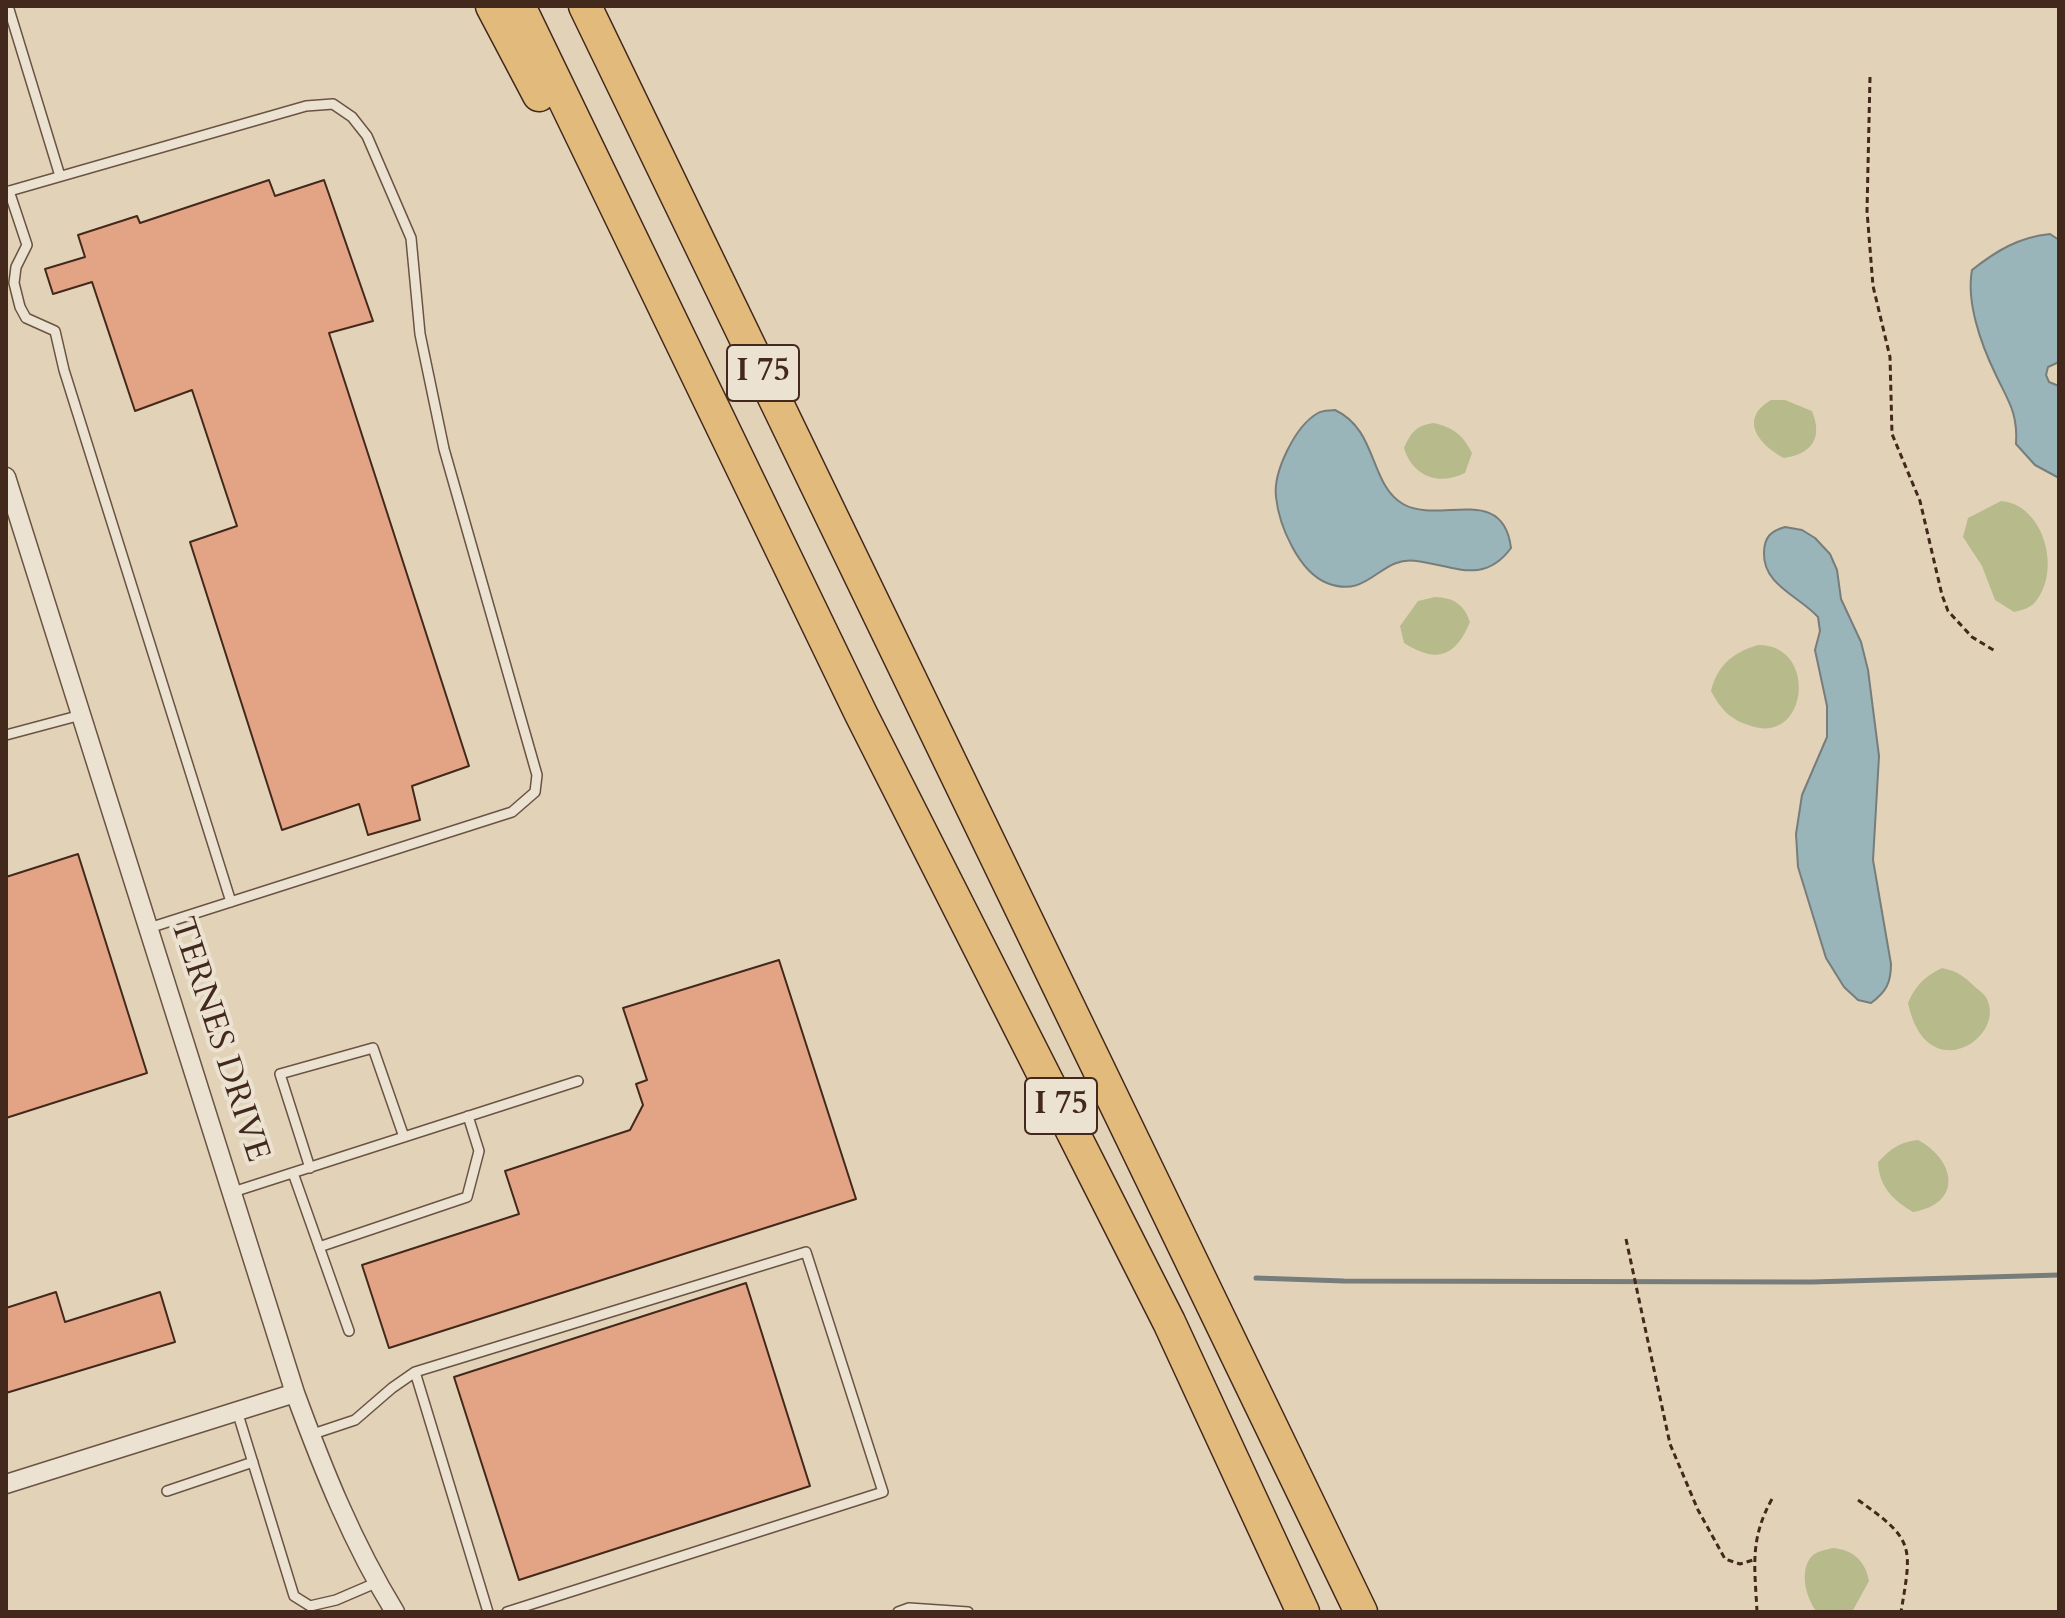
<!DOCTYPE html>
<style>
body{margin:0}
#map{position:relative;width:2065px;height:1618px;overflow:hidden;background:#e2d3b8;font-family:Cardo,serif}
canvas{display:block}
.frame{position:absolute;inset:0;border:8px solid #43281c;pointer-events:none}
</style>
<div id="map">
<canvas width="2065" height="1618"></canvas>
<div class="frame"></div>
</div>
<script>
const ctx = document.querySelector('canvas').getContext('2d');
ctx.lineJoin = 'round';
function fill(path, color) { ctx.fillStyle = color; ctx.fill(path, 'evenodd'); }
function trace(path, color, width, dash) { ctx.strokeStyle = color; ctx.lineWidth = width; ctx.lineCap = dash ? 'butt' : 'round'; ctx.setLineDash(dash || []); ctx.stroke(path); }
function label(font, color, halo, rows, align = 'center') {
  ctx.font = font + ' Cardo,serif'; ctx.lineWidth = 8; ctx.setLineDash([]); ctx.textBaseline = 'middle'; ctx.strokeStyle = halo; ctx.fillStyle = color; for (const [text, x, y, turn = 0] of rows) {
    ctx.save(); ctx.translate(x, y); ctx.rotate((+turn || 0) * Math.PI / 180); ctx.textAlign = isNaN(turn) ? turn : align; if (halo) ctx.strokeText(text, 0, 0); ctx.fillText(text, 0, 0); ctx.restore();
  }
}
fill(new Path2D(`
 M1771,400H1785L1812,411C1823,438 1812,454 1784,458C1759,445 1738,419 1771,400Z
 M1434,423C1454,428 1463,435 1472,453L1465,473C1439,486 1413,477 1404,448C1411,432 1417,425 1434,423Z
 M2001,501C2043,504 2062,569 2036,601C2031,608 2022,610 2014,612L1995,600L1982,566L1963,537L1968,518Z
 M1435,597C1454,598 1464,604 1470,622C1455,658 1436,663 1404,643L1400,626L1418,601Z
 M1758,645C1818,644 1809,745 1751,726C1731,720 1721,710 1711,691C1717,666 1733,652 1758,645Z
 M1942,968C1956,971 1963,975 1974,986C1977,989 1985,994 1987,999C2006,1039 1926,1089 1908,1003C1916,985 1924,977 1942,968Z
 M1918,1140C1956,1160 1963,1204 1913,1212C1893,1200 1879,1187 1878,1162C1891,1149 1899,1142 1918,1140Z
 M1832,1548C1853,1549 1866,1562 1869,1581L1852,1612H1817C1806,1599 1798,1569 1813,1555C1818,1551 1826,1550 1832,1548Z`), '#b7bb8c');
const water = new Path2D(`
 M2050,234L2059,240V362L2048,367L2046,375L2049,382L2059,386V478L2035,465L2016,444C2018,412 2008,401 1995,373C1981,344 1966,302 1972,270C1996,251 2019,237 2050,234Z
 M1335,410C1378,430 1369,484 1403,504C1439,525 1503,483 1511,548C1484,585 1454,566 1417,561C1379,555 1370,600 1327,583C1299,572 1279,526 1276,497C1273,472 1295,426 1318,413C1323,410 1330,411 1335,410Z
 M1785,527L1802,530L1815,538L1830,554L1837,570L1841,599L1861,642L1868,670L1879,756L1873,860L1891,964C1891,983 1886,992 1871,1003L1858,1000L1844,987L1826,958L1798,867L1796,834L1802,795L1827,737V706L1815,650L1820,631L1818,617C1799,596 1763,585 1764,553C1764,537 1771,531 1785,527Z`);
fill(water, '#9ab5ba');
trace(water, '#777d7b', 2);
trace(new Path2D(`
 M1256,1278L1344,1281L1812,1282L2059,1275`), '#777d7b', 5);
const building = new Path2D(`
 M269,180L275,196L324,180L373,321L329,333L469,766L412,786L420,820L368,835L359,804L282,830L190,542L237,526L192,390L135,411L92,282L53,294L45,269L85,257L78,235L137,216L140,223Z
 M78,854L147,1073L6,1118V877Z
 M779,960L856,1199L389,1348L362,1265L519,1214L505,1171L630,1130L643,1105L636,1084L647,1080L623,1008Z
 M746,1283L810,1486L519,1580L454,1377Z
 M56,1292L65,1322L160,1292L175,1342L6,1393V1308Z`);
fill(building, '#e3a486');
trace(building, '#43281c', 2);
const service = new Path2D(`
 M8,6L60,176
 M9,191L27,245L16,267L14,283L20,307L26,318L55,331L64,370L231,902
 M6,192L306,106L333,104L352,117L367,136L411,238L420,334L444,449L537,775L535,792L512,812L149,928
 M6,735L81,715
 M310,1168L280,1074L373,1048L404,1137
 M293,1173L349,1331
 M233,1192L578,1081
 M319,1247L467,1197L479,1151L468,1116
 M415,1372L488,1612
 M237,1411L294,1596L310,1606L336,1600L378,1582
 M310,1435L355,1420L392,1388L415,1372L806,1252L883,1492L507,1612
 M167,1491L253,1462
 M898,1612L909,1608L968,1612`);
const minor = new Path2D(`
 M6,477L295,1393C323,1469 352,1542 395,1612
 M6,1484L295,1393`);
const motorway = new Path2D(`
 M492,6L539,95
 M519,6L861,714L1169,1322L1303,1612
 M585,6L1361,1612`);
trace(service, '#6b5343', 12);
trace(minor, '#6b5343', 21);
trace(motorway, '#43281c', 35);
trace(new Path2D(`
 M1870,77L1867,211L1873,286L1890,357L1892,434L1920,501L1942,595L1948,611L1972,637L1995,651
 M1626,1239L1670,1444L1698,1510L1725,1559L1740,1564L1753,1560
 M1858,1500C1915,1540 1912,1546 1901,1612
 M1757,1612C1755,1568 1749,1540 1772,1499`), '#43281c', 3, [6, 4]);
trace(service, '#ece2d1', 9);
trace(minor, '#ece2d1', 18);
trace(motorway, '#e1ba7c', 32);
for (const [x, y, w] of [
 [763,373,72],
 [1061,1106,72]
]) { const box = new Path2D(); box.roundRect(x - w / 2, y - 28, w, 56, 6); ctx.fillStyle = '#ece2d1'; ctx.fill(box); trace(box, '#43281c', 2); }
label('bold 32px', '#43281c', null, [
 ["I 75",763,373],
 ["I 75",1061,1106]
]);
label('34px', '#43281c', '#ece2d1', [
 ["TERNES DRIVE",218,1040,72]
]);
</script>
